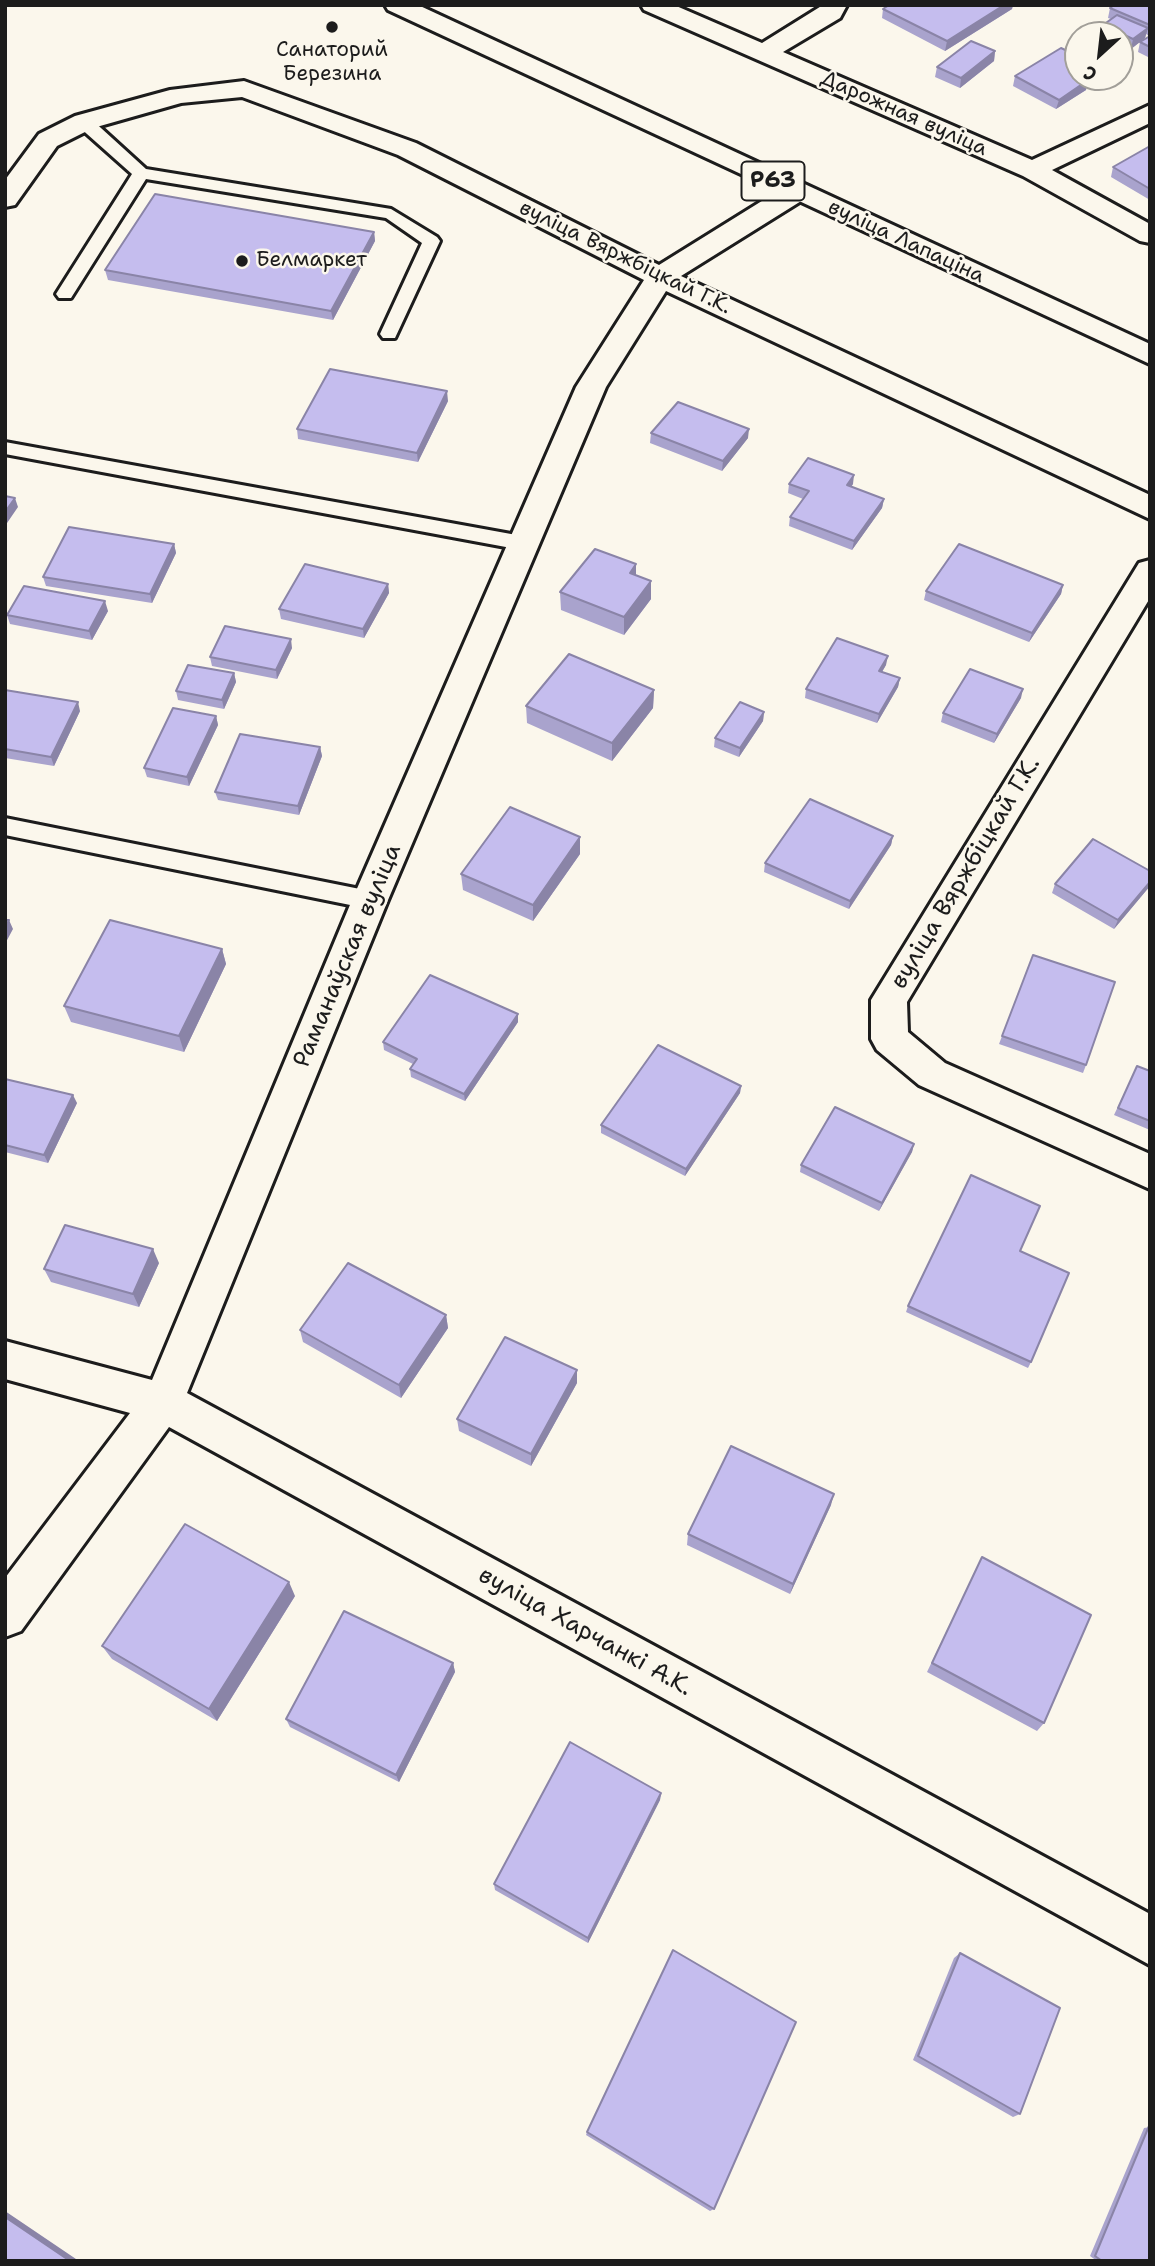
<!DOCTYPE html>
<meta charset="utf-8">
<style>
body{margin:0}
#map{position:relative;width:1155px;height:2266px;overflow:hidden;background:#fbf7ec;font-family:"Shantell Sans",sans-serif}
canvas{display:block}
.frame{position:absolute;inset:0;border:7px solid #1c1c1c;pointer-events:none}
.north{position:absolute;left:1064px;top:21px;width:70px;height:70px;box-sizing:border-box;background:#fbf7ec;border:2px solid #a29f99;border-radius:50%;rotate:207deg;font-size:19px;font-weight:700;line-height:28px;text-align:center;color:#1c1c1c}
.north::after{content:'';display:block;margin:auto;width:24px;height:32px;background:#1c1c1c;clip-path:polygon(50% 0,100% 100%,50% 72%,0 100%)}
</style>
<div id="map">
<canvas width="1155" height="2266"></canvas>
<div class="frame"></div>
<div class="north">С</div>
</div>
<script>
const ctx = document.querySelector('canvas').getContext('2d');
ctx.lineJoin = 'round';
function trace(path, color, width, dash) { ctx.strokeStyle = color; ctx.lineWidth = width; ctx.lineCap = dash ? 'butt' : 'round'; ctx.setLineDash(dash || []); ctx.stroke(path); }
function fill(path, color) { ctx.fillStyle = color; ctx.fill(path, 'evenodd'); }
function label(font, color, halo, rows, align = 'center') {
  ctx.font = font + ' "Shantell Sans",sans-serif'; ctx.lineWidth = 5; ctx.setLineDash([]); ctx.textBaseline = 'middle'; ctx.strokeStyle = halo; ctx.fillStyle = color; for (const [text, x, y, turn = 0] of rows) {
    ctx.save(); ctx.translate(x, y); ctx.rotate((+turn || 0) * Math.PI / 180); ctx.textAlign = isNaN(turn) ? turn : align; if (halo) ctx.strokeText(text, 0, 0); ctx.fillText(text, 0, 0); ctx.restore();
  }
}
const service = new Path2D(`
 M84,117L90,118L146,169L391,209L437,237L440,241L395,338H383L380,334L422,243L386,218L146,179L71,298H59L56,294L132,174L78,126L76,122Z
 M5,442L522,536L529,538L532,543L529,548L522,550L5,454Z
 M5,818L370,891L378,894L381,900L378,906L370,909L5,835Z`);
const minor = new Path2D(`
 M641,5H674L762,43L823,5H847L840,18L783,52L1032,160L1150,105V123L1052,170L1150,224V243L1140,241L1023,176L644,10Z
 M244,81L416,143L659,265L786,186L796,184L806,186L809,192L806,198L681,276L1150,495V519L666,291L606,387L388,900L187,1393L1150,1914V1965L169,1427L21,1631L5,1637V1578L130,1413L5,1379V1341L152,1380L352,900L576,387L644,280L398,155L242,97L181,103L93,128L57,146L15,205L5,207V180L39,134L75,116L170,90Z
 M1150,560V598L907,1002L908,1032L945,1063L1150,1154V1189L919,1085L877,1050L871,1039V1000L1139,563Z`);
const primary = new Path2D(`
 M385,5H418L1150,344V364L388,10Z`);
trace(service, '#1c1c1c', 6);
trace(minor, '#1c1c1c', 6);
trace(primary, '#1c1c1c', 6);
fill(service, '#fbf7ec');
fill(minor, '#fbf7ec');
fill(primary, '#fbf7ec');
fill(new Path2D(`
 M889,5H1013L1012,9L945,51L882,18L883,9Z
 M1150,5V58L1138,52L1140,42L1149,36L1146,34L1145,38L1131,49L1120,44V35H1100L1103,25L1111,19L1108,18L1110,8Z
 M995,51L994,61L960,88L935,77L937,67Z
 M1015,76L1086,79L1088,80L1086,90L1056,109L1013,86Z
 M1150,146V200L1111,177L1113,167Z
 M374,232L375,241L333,320L108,280L105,270Z
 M448,401L418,462L298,439L297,429Z
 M651,433L748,438L722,471L650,443Z
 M789,484H853L851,487L884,499L882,508L852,550L789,526L790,517L803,499L788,493Z
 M174,544L176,553L152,603L46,586L43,577Z
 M651,581V599L624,635L561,610L560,592Z
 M388,584L389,593L364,638L281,619L279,609Z
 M1063,585L1061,594L1029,642L924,600L926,591Z
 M108,611L92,640L10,624L7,615Z
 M292,648L277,679L212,666L210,657Z
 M886,665L882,672L900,678L898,687L877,723L805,698L806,689Z
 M234,673L236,682L224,709L178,700L176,691Z
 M5,690L80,711L54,766L5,758Z
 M654,690L653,708L612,761L527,723L526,706Z
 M1021,698L994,743L941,722L943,713Z
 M764,712L763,721L739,757L714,747L715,738Z
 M216,716L218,725L189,786L147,777L144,768Z
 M320,747L322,756L299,815L218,800L215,792Z
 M893,836L891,845L849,909L764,872L765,863Z
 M580,854L533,921L463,890L461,874Z
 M1150,871V886L1114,929L1052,893L1055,884Z
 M222,949L226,964L184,1052L71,1022L64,1006Z
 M1033,955L1086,1065L1083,1073L999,1044Z
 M518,1014V1022L465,1101L411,1077L410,1069L413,1064L384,1050L383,1042Z
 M1137,1066L1150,1071V1130L1114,1115Z
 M5,1079L77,1103L48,1163L5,1152Z
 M741,1086L740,1093L685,1176L601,1133V1125Z
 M914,1144L912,1152L879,1211L800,1172L801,1165Z
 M1020,1251L1031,1362L1028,1368L906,1312L908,1306Z
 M159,1263L139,1307L51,1282L44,1269Z
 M446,1315L448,1328L401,1398L303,1342L300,1330Z
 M577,1383L531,1466L459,1431L457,1419Z
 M831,1505L790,1594L687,1545L688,1534Z
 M982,1557L1044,1723L1037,1731L927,1672Z
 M295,1596L217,1721L112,1659L102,1646Z
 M453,1663L455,1672L399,1782L290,1727L286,1719Z
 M661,1793L660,1800L588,1943L495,1890L494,1884Z
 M960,1953L1020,2114L1013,2117L913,2060L954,1958Z
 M1150,2127V2261H1097L1090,2256L1144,2128Z
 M587,2132L714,2209L710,2211L586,2135Z`), '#a9a3cd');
fill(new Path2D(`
 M1004,5H1013L1012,9L945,51L947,41Z
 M1148,28L1145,38L1131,49L1133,39Z
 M995,51L994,61L960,88L961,78Z
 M1088,80L1086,90L1056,109L1059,100Z
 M374,232L375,241L333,320L331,311Z
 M447,391L448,401L418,462L417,453Z
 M749,429L748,438L722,471L723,461Z
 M854,475L853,484L845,495L847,485Z
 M15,498L18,507L5,526V512Z
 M884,499L882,508L852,550L854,541Z
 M174,544L176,553L152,603L150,594Z
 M636,564V582L630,573Z
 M651,581V599L624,635V617Z
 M388,584L389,593L364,638L363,629Z
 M1063,585L1061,594L1029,642L1032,633Z
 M105,601L108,611L92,640L89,631Z
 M291,639L292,648L277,679L276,670Z
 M888,656L886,665L877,680L879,671Z
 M234,673L236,682L224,709L222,700Z
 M900,678L898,687L877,723L879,714Z
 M1023,689L1021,698L994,743L997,734Z
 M654,690L653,708L612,761V743Z
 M78,702L80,711L54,766L51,757Z
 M764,712L763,721L739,757L740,748Z
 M216,716L218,725L189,786L187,777Z
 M320,747L322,756L299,815L298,806Z
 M893,836L891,845L849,909L850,901Z
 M580,837V854L533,921V905Z
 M1150,882V886L1114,929L1118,920Z
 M9,920L13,929L5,944V928Z
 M222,949L226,964L184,1052L179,1036Z
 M518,1014V1022L465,1101L464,1094Z
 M741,1086L740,1093L685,1176L686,1169Z
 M73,1095L77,1103L48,1163L44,1155Z
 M914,1144L912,1152L879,1211L882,1203Z
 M153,1249L159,1263L139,1307L133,1294Z
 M446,1315L448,1328L401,1398L399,1385Z
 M577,1370V1383L531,1466V1454Z
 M834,1494L831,1505L790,1594L793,1584Z
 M289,1582L295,1596L217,1721L209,1709Z
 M453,1663L455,1672L399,1782L396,1775Z
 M661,1793L660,1800L588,1943V1938Z
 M5,2211L76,2259L75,2261H66L5,2217Z`), '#8a84a7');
const building = new Path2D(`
 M889,5H1004L947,41L883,9Z
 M1114,5H1150V25L1110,8Z
 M1117,15L1148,28L1133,39L1103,25Z
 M1150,36V47L1140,42Z
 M971,41L995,51L961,78L937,67Z
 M1061,48L1078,56V77H1082L1088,80L1059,100L1015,76Z
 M1150,146V189L1113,167Z
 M155,194L374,232L331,311L105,270Z
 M330,369L447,391L417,453L297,429Z
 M678,402L749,429L723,461L651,433Z
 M808,458L854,475L847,485L884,499L854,541L790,517L809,491L789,484Z
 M5,496L15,498L5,512Z
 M69,527L174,544L150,594L43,577Z
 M959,544L1063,585L1032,633L926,591Z
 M595,549L636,564L630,573L651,581L624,617L560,592Z
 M305,564L388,584L363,629L279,609Z
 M24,586L105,601L89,631L7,615Z
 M225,626L291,639L276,670L210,657Z
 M837,638L888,656L879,671L900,678L879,714L806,689Z
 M569,654L654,690L612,743L526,706Z
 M188,665L234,673L222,700L176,691Z
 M970,669L1023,689L997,734L943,713Z
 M5,690L78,702L51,757L5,749Z
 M740,702L764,712L740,748L715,738Z
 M173,708L216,716L187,777L144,768Z
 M240,734L320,747L298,806L215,792Z
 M810,799L893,836L850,901L765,863Z
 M510,807L580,837L533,905L461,874Z
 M1093,839L1150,871V882L1118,920L1055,884Z
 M5,920H9L5,928Z
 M110,920L222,949L179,1036L64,1006Z
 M1033,955L1115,982L1086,1065L1002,1036Z
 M430,975L518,1014L464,1094L410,1069L417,1059L383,1042Z
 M658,1045L741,1086L686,1169L601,1125Z
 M1137,1066L1150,1071V1121L1118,1108Z
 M5,1079L73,1095L44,1155L5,1145Z
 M835,1107L914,1144L882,1203L801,1165Z
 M971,1175L1040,1206L1020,1251L1069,1273L1031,1362L908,1306Z
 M65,1225L153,1249L133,1294L44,1269Z
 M348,1263L446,1315L399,1385L300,1330Z
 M505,1337L577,1370L531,1454L457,1419Z
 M731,1446L834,1494L793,1584L688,1534Z
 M185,1524L289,1582L209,1709L102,1646Z
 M982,1557L1091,1615L1044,1723L932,1663Z
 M344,1611L453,1663L396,1775L286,1719Z
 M570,1742L661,1793L588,1938L494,1884Z
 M673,1950L796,2022L714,2209L587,2132Z
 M960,1953L1060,2008L1020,2114L918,2056Z
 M1149,2126L1150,2261H1102L1095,2256Z
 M5,2217L67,2259L66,2261H5Z`);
fill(building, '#c5bdee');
trace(building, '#8a84a7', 2);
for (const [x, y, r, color] of [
 [332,27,7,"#1c1c1c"],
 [242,261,7,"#1c1c1c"]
]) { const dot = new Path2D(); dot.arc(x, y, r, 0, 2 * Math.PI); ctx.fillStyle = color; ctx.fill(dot); trace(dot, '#fbf7ec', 2.5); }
label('21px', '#1c1c1c', '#fbf7ec', [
 ["Санаторий",332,51],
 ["Березина",332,75],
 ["Белмаркет",256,261,"left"]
]);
label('21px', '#1c1c1c', '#fbf7ec', [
 ["Дарожная вуліца",904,114,24],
 ["вуліца Лапаціна",906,242,25],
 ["вуліца Вяржбіцкай Г.К.",625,258,26]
]);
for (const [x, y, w] of [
 [773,181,63]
]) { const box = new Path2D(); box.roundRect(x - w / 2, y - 19.5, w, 39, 5); ctx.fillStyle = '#fbf7ec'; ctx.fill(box); trace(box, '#1c1c1c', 2); }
label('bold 23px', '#1c1c1c', null, [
 ["Р63",773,181]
]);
label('24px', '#1c1c1c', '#fbf7ec', [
 ["вуліца Вяржбіцкай Г.К.",966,873,-59],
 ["Раманаўская вуліца",348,956,-67],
 ["вуліца Харчанкі А.К.",585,1632,29]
]);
</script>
